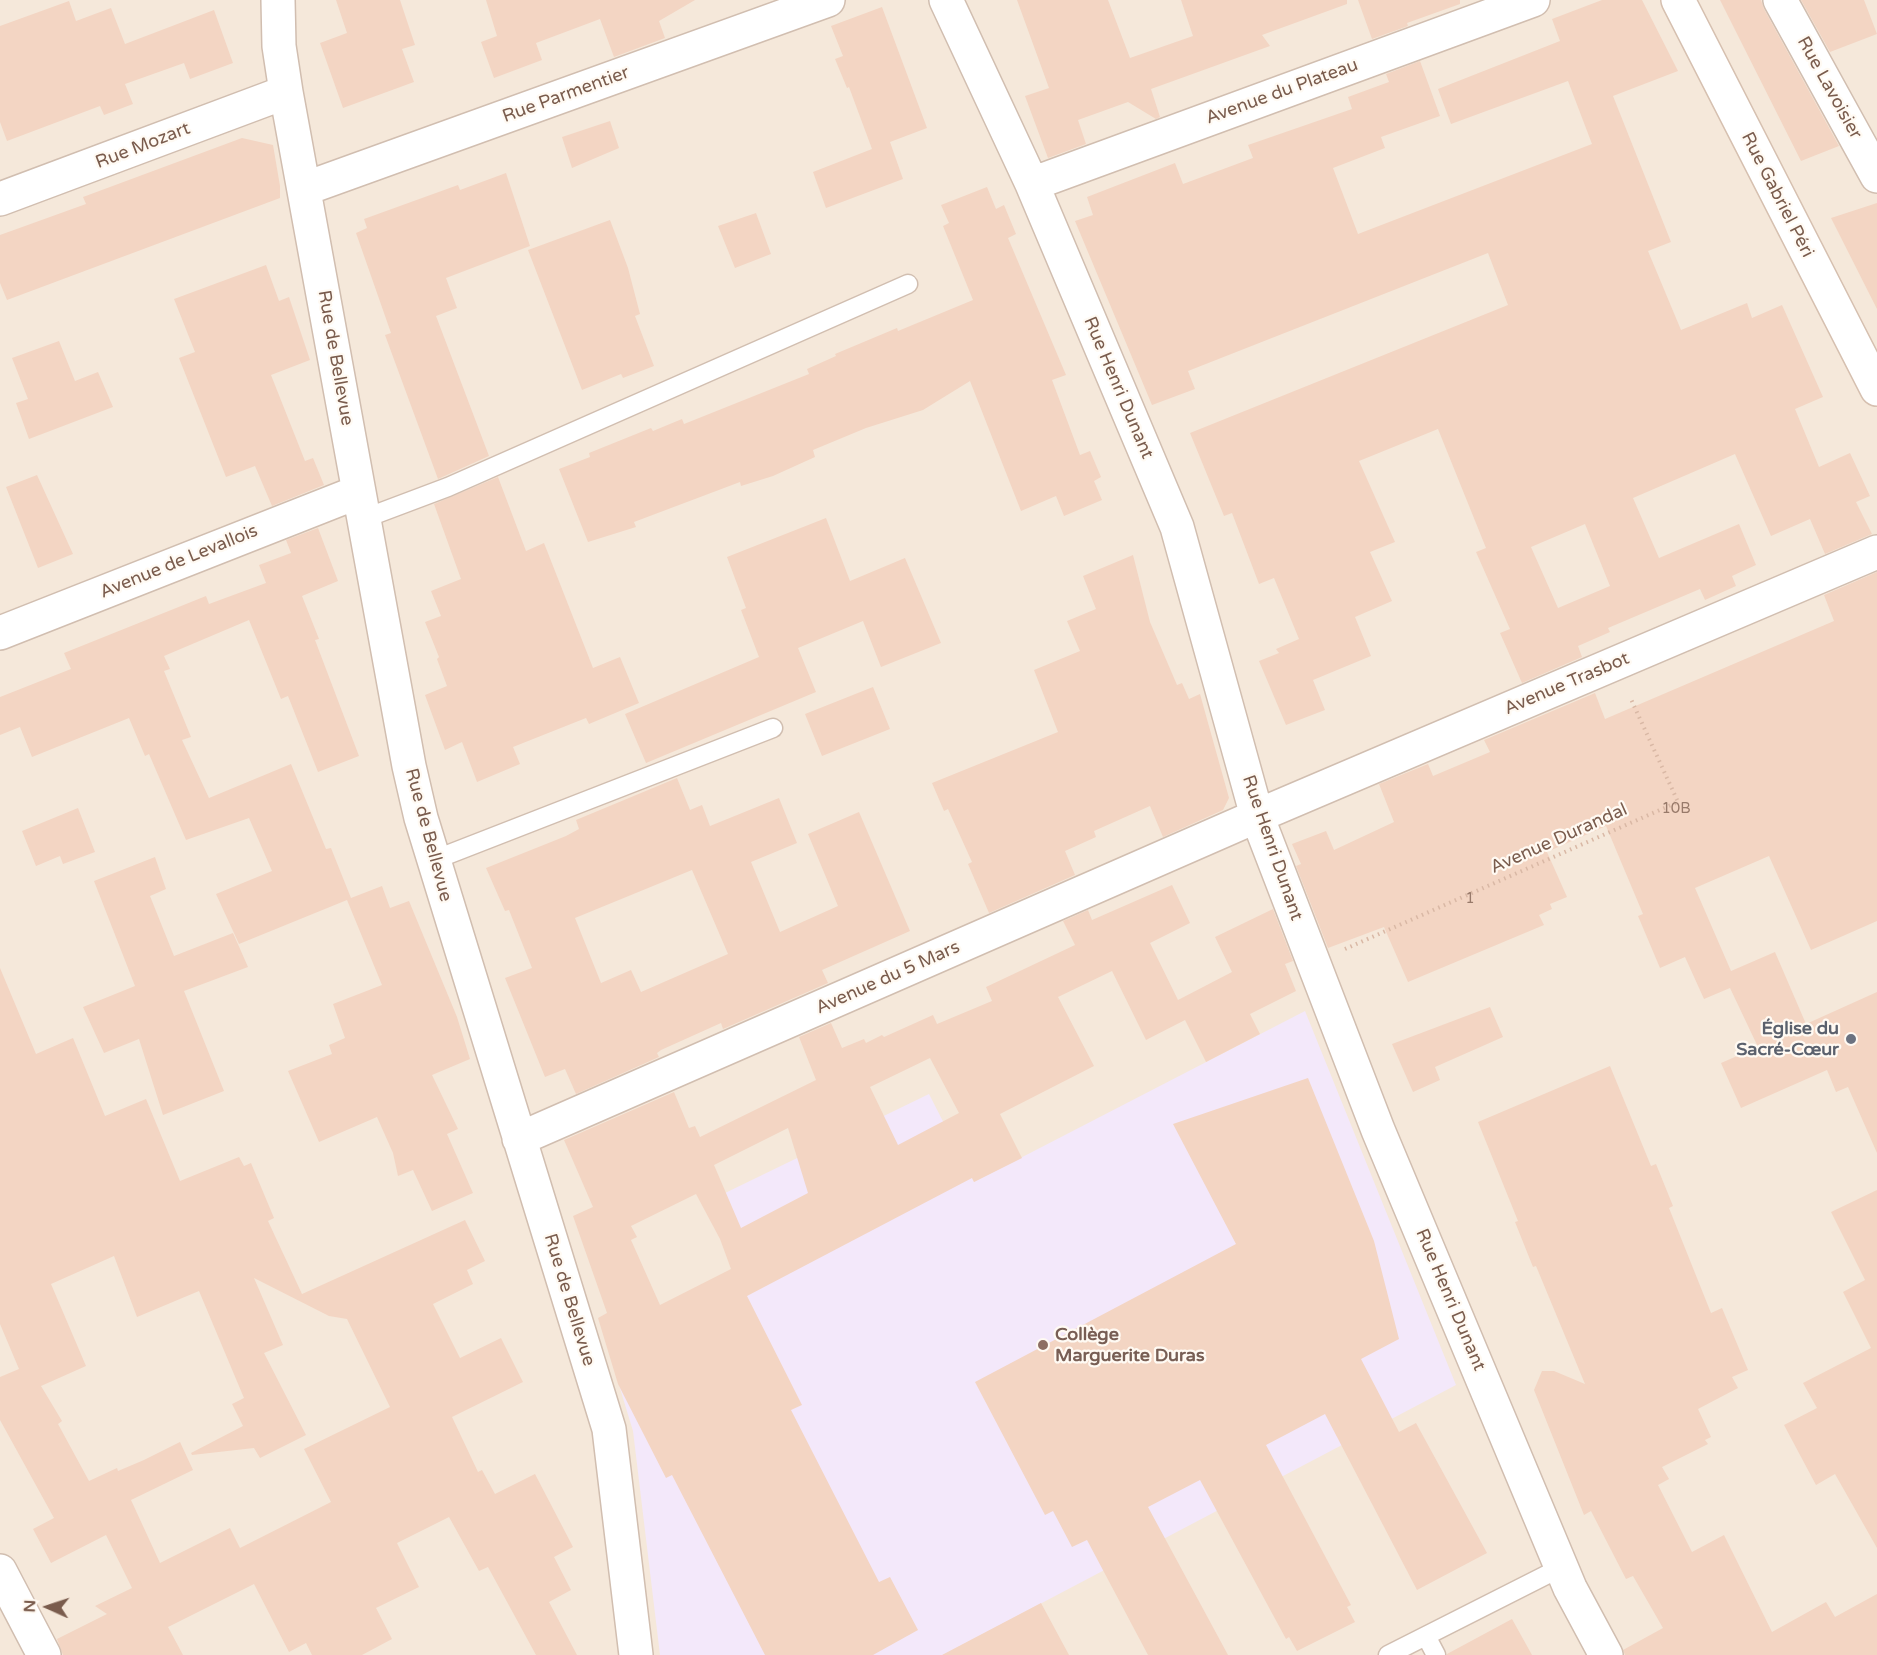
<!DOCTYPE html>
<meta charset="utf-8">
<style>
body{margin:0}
#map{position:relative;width:1877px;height:1655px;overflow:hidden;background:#fdf6ec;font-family:"Varela Round",sans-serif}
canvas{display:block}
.north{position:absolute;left:18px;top:1577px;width:60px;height:60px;-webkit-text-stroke:4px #fffaf3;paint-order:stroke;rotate:273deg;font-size:16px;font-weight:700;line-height:24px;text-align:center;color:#7a5c4d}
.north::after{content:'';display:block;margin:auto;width:21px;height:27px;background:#7a5c4d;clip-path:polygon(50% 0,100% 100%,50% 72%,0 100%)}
</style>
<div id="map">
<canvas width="1877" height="1655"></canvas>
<div class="north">N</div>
</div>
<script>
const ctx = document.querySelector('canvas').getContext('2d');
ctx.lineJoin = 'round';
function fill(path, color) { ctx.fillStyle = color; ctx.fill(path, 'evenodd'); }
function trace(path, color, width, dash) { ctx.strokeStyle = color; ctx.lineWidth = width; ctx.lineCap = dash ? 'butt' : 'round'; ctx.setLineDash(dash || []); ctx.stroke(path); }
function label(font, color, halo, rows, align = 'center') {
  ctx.font = font + ' "Varela Round",sans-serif'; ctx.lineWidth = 4.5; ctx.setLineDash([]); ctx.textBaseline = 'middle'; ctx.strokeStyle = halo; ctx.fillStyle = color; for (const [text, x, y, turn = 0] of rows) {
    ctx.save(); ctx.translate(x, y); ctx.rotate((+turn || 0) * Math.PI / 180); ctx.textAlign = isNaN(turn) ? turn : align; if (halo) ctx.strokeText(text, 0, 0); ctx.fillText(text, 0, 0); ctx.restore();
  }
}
fill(new Path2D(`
 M0,0H1877V1655H0Z`), '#f5e8da');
fill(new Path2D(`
 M1305,1011L1456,1385L943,1655H660L633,1431L612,1362L765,1284L721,1195L929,1094L974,1182Z`), '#f3e8fa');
fill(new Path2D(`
 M336,0H400L415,45L402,49L414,82L343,108L320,43L347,33Z
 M486,0H695L659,21L665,38L614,57L600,19L536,43L542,60L494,78L481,42L497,36Z
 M1017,0H1108L1130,58L1193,36L1181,0H1347V4L1262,35L1270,46L1151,89L1160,117L1156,119L1128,102L1078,120L1086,144L1048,158L1025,96L1049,88Z
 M1358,0H1460V4L1407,23L1408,26L1372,39Z
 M1602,0H1642L1678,71L1613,96L1671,242L1648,251L1681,330L1747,303L1752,318L1782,305L1823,397L1795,409L1819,467L1850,453L1870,496L1856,502L1872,534L1825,554L1810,519L1771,536L1735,454L1633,498L1659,558L1739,524L1756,565L1732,576L1736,586L1705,600L1700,589L1608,628L1610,632L1578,646L1582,657L1522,683L1500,633L1510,629L1476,552L1486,548L1438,429L1359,461L1395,542L1370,552L1392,601L1355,617L1371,656L1313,680L1325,710L1286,725L1259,661L1279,653L1276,649L1299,639L1274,578L1259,584L1232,513L1224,516L1190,433L1508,305L1488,253L1188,371L1195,389L1152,405L1075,221L1093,215L1087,197L1175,163L1183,184L1253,158L1248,145L1352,109L1348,97L1389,82L1386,74L1420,61L1440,116L1381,137L1385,148L1333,168L1358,234L1592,144L1568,81L1451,124L1438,89L1560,41L1552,19ZM1585,524L1610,586L1558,608L1531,547Z
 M1720,0H1761L1764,9L1839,146L1801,161Z
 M1801,0H1864L1877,34L1830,52Z
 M69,1L76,21L111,8L125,44L214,10L233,63L190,79L184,63L125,84L133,104L104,115L100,106L7,141L0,122V26Z
 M882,7L927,128L890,142L903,179L826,208L813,172L872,149L849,87L847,88L835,59L843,56L831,26Z
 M610,121L619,148L572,168L562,137Z
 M242,138L273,145L280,186V198L7,300L0,283V235L86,204L83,197Z
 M506,173L530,246L446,278L457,308L436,316L489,456L438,479L385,335L391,333L356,233L367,228L364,219L458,185L460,190Z
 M987,187L996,209L1004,205L1016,234L1008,238L1066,375L1052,380L1080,455L1090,451L1101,477L1094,481L1102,500L1064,516L1056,496L1021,511L970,381L923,410L866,428L813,450L815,457L773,476L741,486L740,482L634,522L636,527L588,542L559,469L590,457L589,453L651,428L653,431L682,419L684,424L809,374L807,369L836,356L835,354L897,328L898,331L973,300L943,226L949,223L941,205Z
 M1877,203V309L1831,218Z
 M756,213L771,254L735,268L718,226Z
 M610,220L628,268L640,314L635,316L654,366L623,378L621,374L582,390L528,250Z
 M266,265L279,301L289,297L310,360L271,375L305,461L313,458L324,485L272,506L255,466L226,477L179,358L195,352L174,299Z
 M59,341L75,381L98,372L113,407L29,439L16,403L28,399L12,358Z
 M37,475L73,554L38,568L6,487Z
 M498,477L526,551L544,543L593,668L620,657L639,703L589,724L586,718L513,747L520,764L477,782L462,742L445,750L425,695L447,686L437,659L439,657L425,622L441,616L431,591L461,579L434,504Z
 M826,518L850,581L905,558L941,643L881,667L863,621L798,648L816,692L646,763L625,714L759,657L741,610L746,608L727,557Z
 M318,528L338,581L302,596L319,639L315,640L359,756L318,772L288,696L281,699L249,620L164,656L170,669L164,671L191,737L182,740L209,798L291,764L326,849L331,848L351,898L382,886L390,908L409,901L457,1017L470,1059L432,1075L458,1129L447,1134L473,1193L432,1211L413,1170L398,1176L393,1153L377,1117L319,1142L288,1071L332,1054L329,1045L345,1038L333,1004L382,985L347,900L239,944L216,894L272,871L249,818L186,840L149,754L145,756L129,718L32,757L20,727L0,735V697L71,669L64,653L206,596L209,604L266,583L259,565L291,553L286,540Z
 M1133,555L1150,622L1177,685L1182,683L1189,699L1200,694L1229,798L1223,810L1163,837L1150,806L1094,831L1096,837L1065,851L1075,875L989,913L968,864L972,862L948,809L944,811L932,783L1058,732L1034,670L1080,651L1067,621L1096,609L1083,576Z
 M1877,572V921L1811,950L1769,856L1695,888L1731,971L1775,952L1806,1024L1877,992V1153L1848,1087L1836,1092L1827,1070L1741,1108L1721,1063L1758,1047L1730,988L1704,999L1685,957L1660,968L1638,916L1643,914L1606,826L1547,852L1567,897L1550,904L1552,909L1539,915L1544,925L1408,982L1384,927L1328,948L1296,866L1301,864L1292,844L1326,831L1334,850L1394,822L1379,784L1428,764L1433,776L1490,752L1484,740L1595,693L1605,719L1834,621L1824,595Z
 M873,687L890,729L822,756L805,714Z
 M677,778L690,810L702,805L710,826L779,798L797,843L751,862L780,932L838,906L808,834L859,812L910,931L822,970L828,983L723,1029L721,1023L661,1050L657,1053L659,1057L576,1094L565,1069L545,1077L505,978L532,968L509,910L505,911L486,868L566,836L579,829L576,820ZM692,870L728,954L641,992L631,970L601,983L575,918Z
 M78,808L95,852L63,864L60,856L36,866L22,831Z
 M155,857L166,889L150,896L174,956L233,933L248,967L184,991L224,1091L163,1115L139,1039L104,1053L83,1007L135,986L94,881Z
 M1172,885L1190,923L1150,943L1178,1000L1232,972L1215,937L1273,909L1293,961L1285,964L1296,991L1250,1014L1260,1034L1206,1062L1185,1020L1146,1040L1112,971L1058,997L1094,1066L1000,1114L1022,1158L974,1182L972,1178L747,1296L802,1405L791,1410L879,1582L890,1577L918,1630L873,1655H765L672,1475L666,1478L618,1384L598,1318L607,1313L573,1216L593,1207L564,1140L674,1092L689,1128L695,1126L700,1137L816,1080L799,1037L831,1023L842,1048L864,1039L866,1043L882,1035L884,1037L933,1015L937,1024L992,1001L986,987L1075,945L1063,921L1088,910L1092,920ZM930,1058L959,1113L898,1145L870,1087ZM788,1128L808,1193L741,1228L714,1165ZM696,1194L720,1239L731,1269L660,1305L631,1240L637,1237L631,1226Z
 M0,968L36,1054L73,1038L105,1116L146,1099L180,1181L239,1157L244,1166L251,1163L274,1218L268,1221L302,1294L465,1220L485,1261L467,1270L473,1284L433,1304L460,1358L501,1338L523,1382L452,1417L478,1472L482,1470L495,1494L535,1474L573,1547L554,1557L571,1590L549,1602L577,1655H536L488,1567L479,1571L449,1517L397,1543L419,1587L376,1608L392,1639L362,1655H312L306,1643L289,1652L254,1584L168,1627L183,1655H63L57,1639L107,1614L95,1606L132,1588L106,1535L51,1563L33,1529L54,1518L0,1420V1377L19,1369L0,1324ZM114,1256L137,1317L199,1291L244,1398L232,1404L243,1426L191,1453L192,1455L254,1448L260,1458L306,1435L264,1353L283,1345L254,1278L329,1316L347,1319L390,1407L304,1449L331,1502L240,1548L230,1528L160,1563L131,1500L193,1470L180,1442L144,1460L118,1471L117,1468L89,1481L58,1424L62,1421L41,1386L86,1366L51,1284Z
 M1490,1007L1503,1037L1435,1067L1440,1080L1413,1092L1392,1044Z
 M1610,1066L1651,1166L1656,1164L1673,1206L1669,1208L1711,1313L1722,1308L1748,1370L1732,1377L1738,1388L1698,1409L1711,1437L1705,1440L1708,1444L1662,1467L1669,1479L1658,1485L1692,1552L1724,1535L1772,1632L1826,1602L1835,1617L1877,1594V1655H1625L1623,1650L1663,1628L1633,1576L1626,1579L1591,1511L1584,1515L1534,1390L1542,1371H1554L1585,1384L1536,1266L1533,1267L1515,1222L1518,1221L1478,1122Z
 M1308,1078L1374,1241L1399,1339L1361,1359L1399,1432L1416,1423L1487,1553L1417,1590L1325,1414L1266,1445L1351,1605L1347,1607L1355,1622L1297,1651L1289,1637L1286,1639L1200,1480L1148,1507L1228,1655H1148L1087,1540L1072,1547L1053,1511L1045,1515L975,1382L1236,1244L1173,1124Z
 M1877,1190V1548L1835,1474L1816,1485L1784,1425L1817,1408L1803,1383L1871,1348L1843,1292L1865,1280L1831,1212Z
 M1041,1603L1069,1655H942Z
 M1512,1619L1532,1655H1447V1654Z`), '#f3d5c3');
const service = new Path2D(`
 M363,519L448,487L908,284
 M434,860L773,728
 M1426,1636L1436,1655
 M1388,1655L1562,1567`);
const minor = new Path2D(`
 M278,0L279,46L286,92L409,766L421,818L609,1429L636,1655
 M946,0L1032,184L1177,527L1257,816L1378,1130L1570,1588L1606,1655
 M1780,0L1877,176
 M1032,184L1533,0
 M304,189L828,0
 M0,199L286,92
 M0,633L358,492
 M519,1139L1257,816L1877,552
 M0,1571L44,1655`);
const secondary = new Path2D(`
 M1678,0L1877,389`);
trace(service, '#d1beb0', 21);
trace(minor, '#d1beb0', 36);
trace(secondary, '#d6c0b0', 36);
trace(new Path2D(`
 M1345,949L1678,802L1630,697`), '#d9b8a5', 4, [1.5, 4.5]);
trace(service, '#fff', 18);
trace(minor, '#fff', 33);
trace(secondary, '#fff', 33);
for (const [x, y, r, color] of [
 [1851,1039,6,"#6b7280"],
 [1043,1345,6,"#8d6e63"]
]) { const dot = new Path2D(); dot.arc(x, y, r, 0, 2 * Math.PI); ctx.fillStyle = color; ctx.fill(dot); trace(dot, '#fffaf3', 2); }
label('15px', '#987a6a', null, [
 ["10B",1676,809],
 ["1",1470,899]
]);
label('18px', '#7a5c4d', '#fffaf3', [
 ["Rue Lavoisier",1829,88,61],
 ["Avenue du Plateau",1282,92,-20],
 ["Rue Parmentier",566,95,-20],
 ["Rue Mozart",143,146,-21],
 ["Rue Gabriel Péri",1777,195,63],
 ["Rue de Bellevue",335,358,80],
 ["Rue Henri Dunant",1118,388,67],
 ["Avenue de Levallois",179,562,-22],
 ["Avenue Trasbot",1567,684,-23],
 ["Rue de Bellevue",428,835,75],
 ["Avenue Durandal",1559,839,-24],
 ["Rue Henri Dunant",1272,848,71],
 ["Avenue du 5 Mars",888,978,-24],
 ["Rue de Bellevue",569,1300,73],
 ["Rue Henri Dunant",1450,1300,67]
]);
label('bold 18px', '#5b616d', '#fffaf3', [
 ["Église du",1839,1029],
 ["Sacré-Cœur",1839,1050]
], 'right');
label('bold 18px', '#785e54', '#fffaf3', [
 ["Collège",1055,1335],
 ["Marguerite Duras",1055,1356]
], 'left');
</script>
